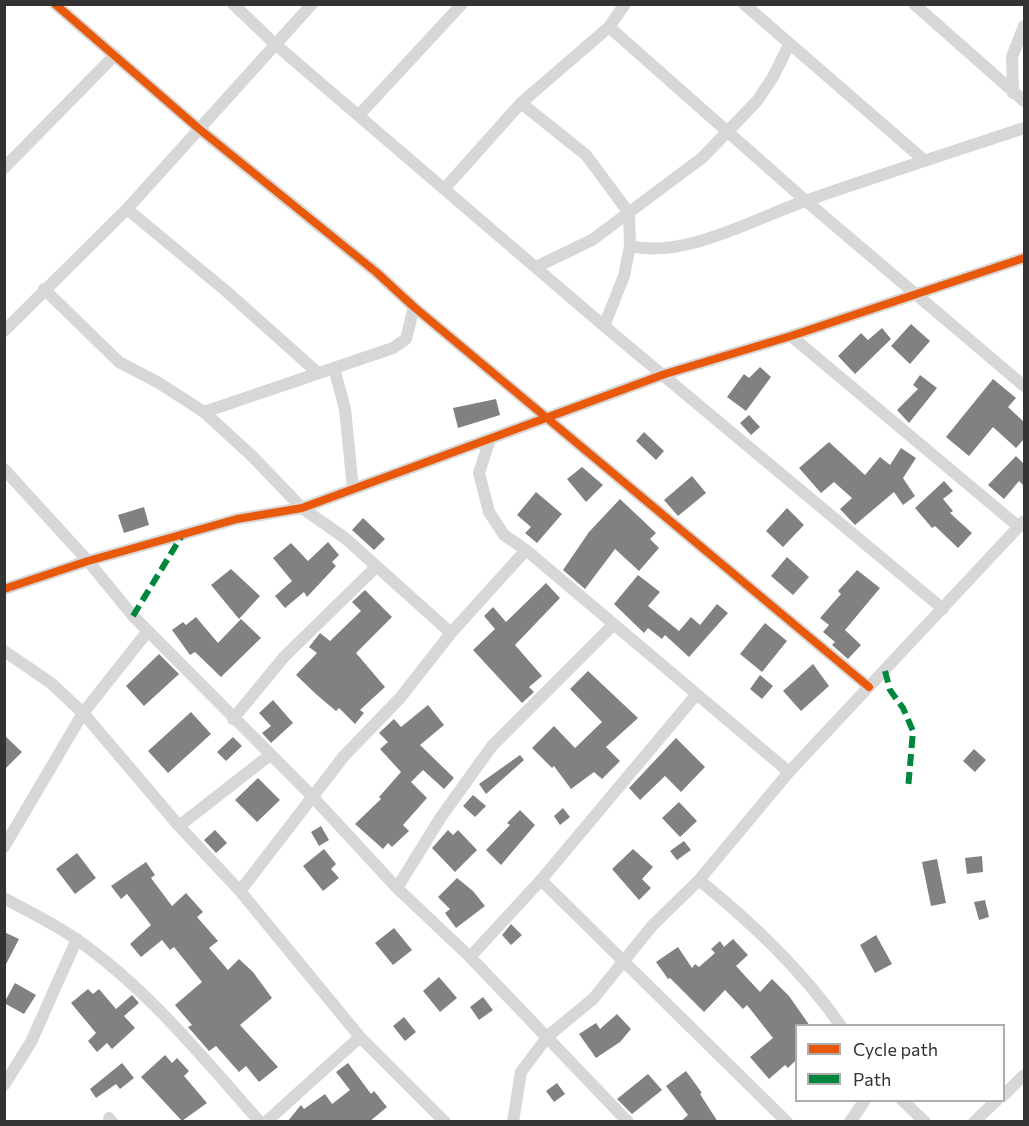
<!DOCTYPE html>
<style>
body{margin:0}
#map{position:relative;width:1029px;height:1126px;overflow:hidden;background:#fff;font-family:Commissioner,sans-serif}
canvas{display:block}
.frame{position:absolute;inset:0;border:6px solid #333;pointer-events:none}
.legend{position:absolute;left:795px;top:1024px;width:210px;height:78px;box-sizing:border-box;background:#fff;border:2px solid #adadad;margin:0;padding:8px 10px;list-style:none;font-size:18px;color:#333}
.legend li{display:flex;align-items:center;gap:12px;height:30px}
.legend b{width:30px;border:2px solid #adadad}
</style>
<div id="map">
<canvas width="1029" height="1126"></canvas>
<div class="frame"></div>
<ul class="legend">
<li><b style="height:8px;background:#e8590c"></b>Cycle path</li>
<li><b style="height:8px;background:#00873e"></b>Path</li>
</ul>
</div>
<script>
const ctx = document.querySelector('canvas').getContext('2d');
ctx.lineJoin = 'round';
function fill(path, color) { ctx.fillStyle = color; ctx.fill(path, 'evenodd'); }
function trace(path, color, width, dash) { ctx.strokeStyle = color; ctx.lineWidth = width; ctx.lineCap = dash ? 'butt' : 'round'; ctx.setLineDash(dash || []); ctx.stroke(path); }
fill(new Path2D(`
 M911,324L930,341L910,364L891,346Z
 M882,328L891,339L855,374L838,356L861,333L868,340Z
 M760,367L771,377L746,411L727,397L744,374L749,378Z
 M920,375L937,388L909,423L897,410L918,389L913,385Z
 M993,379L1016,398L1008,407L1024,422V439L1016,448L993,427L969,456L946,437Z
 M496,399L500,415L458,428L453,408Z
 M749,415L760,427L751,435L740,423Z
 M644,432L664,451L656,460L636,441Z
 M829,442L865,475L880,457L890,465L901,448L916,458L903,478L915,496L903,505L894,492L855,525L840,509L852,498L834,482L821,493L799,468Z
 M1016,456L1024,464V486L1019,481L1004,499L988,485Z
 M582,467L603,485L586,502L567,479Z
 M692,476L706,493L678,516L664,500Z
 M944,481L953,491L943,499L953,511L950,513L972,533L958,548L935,526L932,528L915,508Z
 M536,492L562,514L537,543L525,533L531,527L517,515Z
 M620,499L656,533L650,539L659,548L639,571L615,549L585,589L563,570L589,532Z
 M144,507L149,525L124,533L118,515Z
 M787,508L804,525L783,547L766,531Z
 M363,518L385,539L374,550L352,530Z
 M328,542L339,555L332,562L336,566L307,597L304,592L285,608L275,596L292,581L273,558L291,543L308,561Z
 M787,557L809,577L793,595L771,576Z
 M231,569L260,596L239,619L211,585Z
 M857,570L880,588L845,630L861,645L848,659L832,645L835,642L823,632L829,625L820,618L841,594L838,591Z
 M638,575L660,592L648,606L679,631L691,617L700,625L717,604L728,613L689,657L665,635L662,639L648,628L644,633L614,604Z
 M546,583L560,598L515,645L542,676L529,687L534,692L522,703L473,650L495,629L484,616L493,607L506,622Z
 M365,590L392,617L356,653L385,687L360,710L364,713L355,724L339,708L336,711L317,695L296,675L317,653L309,647L320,633L330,641L361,611L352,602Z
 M196,617L218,643L241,619L261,638L221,677L195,652L190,655L172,630L183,622L186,625Z
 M765,623L787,641L762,672L740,654Z
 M159,654L179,674L144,706L126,686Z
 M813,664L829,686L801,711L783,691Z
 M588,671L638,718L606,747L620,761L602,779L594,772L571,789L554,766L552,768L532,748L554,726L575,748L602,722L570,689Z
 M760,675L773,686L762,699L750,689Z
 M273,700L293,723L271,743L262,733L271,726L259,713Z
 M428,705L444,725L420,745L454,778L444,789L423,770L411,782L427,798L403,825L409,831L392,847L388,843L383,849L355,824L381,799L379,797L401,772L380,749L388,742L379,733L394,719L401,727Z
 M191,712L211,734L168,773L148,751Z
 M4,735L22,752L4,770Z
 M233,737L242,746L226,761L217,752Z
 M676,738L705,767L681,792L665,776L640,800L629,788Z
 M974,749L986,760L975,772L963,761Z
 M520,755L524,760L486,794L479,784Z
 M258,778L280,800L257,822L235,800Z
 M473,795L486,806L475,817L463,806Z
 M679,802L697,821L680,837L662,818Z
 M563,808L570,817L560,825L554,816Z
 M520,810L535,825L501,865L486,850L510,825L507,823Z
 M321,826L329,840L319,846L311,832Z
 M215,830L227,843L216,853L204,840Z
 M448,830L453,835L458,830L477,850L455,872L432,848Z
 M684,841L691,850L677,860L670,851Z
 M324,849L336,864L331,869L339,878L323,891L303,866Z
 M633,849L653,867L642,879L651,888L639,900L612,869Z
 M77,853L96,878L75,894L56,869Z
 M982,856L983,872L967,874L965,858Z
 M937,859L946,903L931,906L922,862Z
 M146,862L155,875L151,878L172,906L186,893L203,912L197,917L218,941L209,948L228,970L239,959L253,972L272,998L240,1025L278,1067L259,1082L246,1066L239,1072L216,1046L209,1051L188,1027L192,1025L175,1005L202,982L174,947L170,950L162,940L141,957L130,944L151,925L127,894L121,899L111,886Z
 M457,878L473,891L485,906L456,928L445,913L450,909L438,897Z
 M985,900L989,917L979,920L974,902Z
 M511,924L522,935L511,945L502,935Z
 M394,928L412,950L393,965L375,943Z
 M4,932L19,939L4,968Z
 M876,935L892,964L875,973L860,945Z
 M733,939L748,955L736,966L760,992L772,979L789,996L810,1026H796V1060L788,1068L785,1065L769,1079L750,1057L773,1038L747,1005L743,1009L725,990L704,1012L670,978L668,979L656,962L678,947L692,968L695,964L699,967L715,953L711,949L720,941L724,947Z
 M439,977L457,998L440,1012L423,991Z
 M15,983L36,995L24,1014L4,1003Z
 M88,989L93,994L99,989L116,1009L132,995L139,1003L124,1016L135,1028L112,1049L107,1043L97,1052L88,1041L96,1033L71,1003Z
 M483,997L493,1010L479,1020L470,1007Z
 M617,1014L631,1029L620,1042L596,1058L579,1034L596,1023L600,1029Z
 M404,1017L416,1032L405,1041L393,1026Z
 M165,1055L172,1063L177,1058L189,1071L184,1076L207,1103L182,1121L141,1077Z
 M122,1063L134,1078L120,1089L116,1084L96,1098L90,1089Z
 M348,1063L371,1094L374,1091L387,1107L369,1122H287L301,1105L304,1109L325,1094L332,1104L350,1090L336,1072Z
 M686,1071L702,1093L700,1094L718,1122H680L688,1115L666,1086Z
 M648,1074L662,1090L632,1114L617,1099Z
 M557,1083L565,1094L554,1102L546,1091Z`), '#818181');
trace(new Path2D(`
 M55,4L198,128L376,272L414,307L869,687
 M233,4L276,45L604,326L943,609
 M744,4L925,161
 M914,4L1024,101
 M609,27L806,201L1024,386
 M1013,93L1012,57L1024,26
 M521,103L586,155L629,213L630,246L624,276L604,326
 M359,115L462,4
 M4,168L115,55
 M445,188L521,103L609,27L625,4
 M127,209L226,291L318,373
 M630,246C686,259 755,218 808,200C880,175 952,152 1024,128
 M536,267L592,240L702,158L757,101L773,77L789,45
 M44,289L119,362L159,383L204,412L252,456L302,508L345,538L451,633
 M4,331L127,209L312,4
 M791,336L1019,527
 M334,368L345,409L353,489
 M204,412L393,348L406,339L414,307
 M490,439L479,473L489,512L504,535L526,550L789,772
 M4,469L88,561L133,616L311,795L397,888L470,957L628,1122
 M4,589L88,561L237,519L302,508L665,374L791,336L1024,258
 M4,651L51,683L83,713L179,826L240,891L360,1037L445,1122
 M233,719L284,657L376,567
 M179,826L270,755
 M4,847L83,713L148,631
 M541,880L787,1122
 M699,880C752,923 801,969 841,1026
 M397,888L441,817L492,746L613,625
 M240,891L344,756L400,698L451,633L526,550
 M4,898C28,911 53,923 76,939C147,988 203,1058 260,1122
 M470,957L541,880L696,695
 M4,1085L31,1042L77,939
 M1004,1095L1024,1075
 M902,1100L925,1122
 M109,1118L112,1122
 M266,1122L360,1037
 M513,1122L521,1072L548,1036L593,999L652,926L699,880L789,772L1024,521
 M850,1122L865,1100
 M974,1122L997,1100`), '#d7d7d7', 12);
trace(new Path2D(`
 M133,616L181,537
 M885,671L890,690L903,708L913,731L908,789`), '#00873e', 6, [12, 6]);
trace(new Path2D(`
 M55,4L198,128L376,272L414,307L869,687
 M4,589L88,561L237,519L302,508L665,374L791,336L1024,258`), '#e8590c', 8);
</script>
